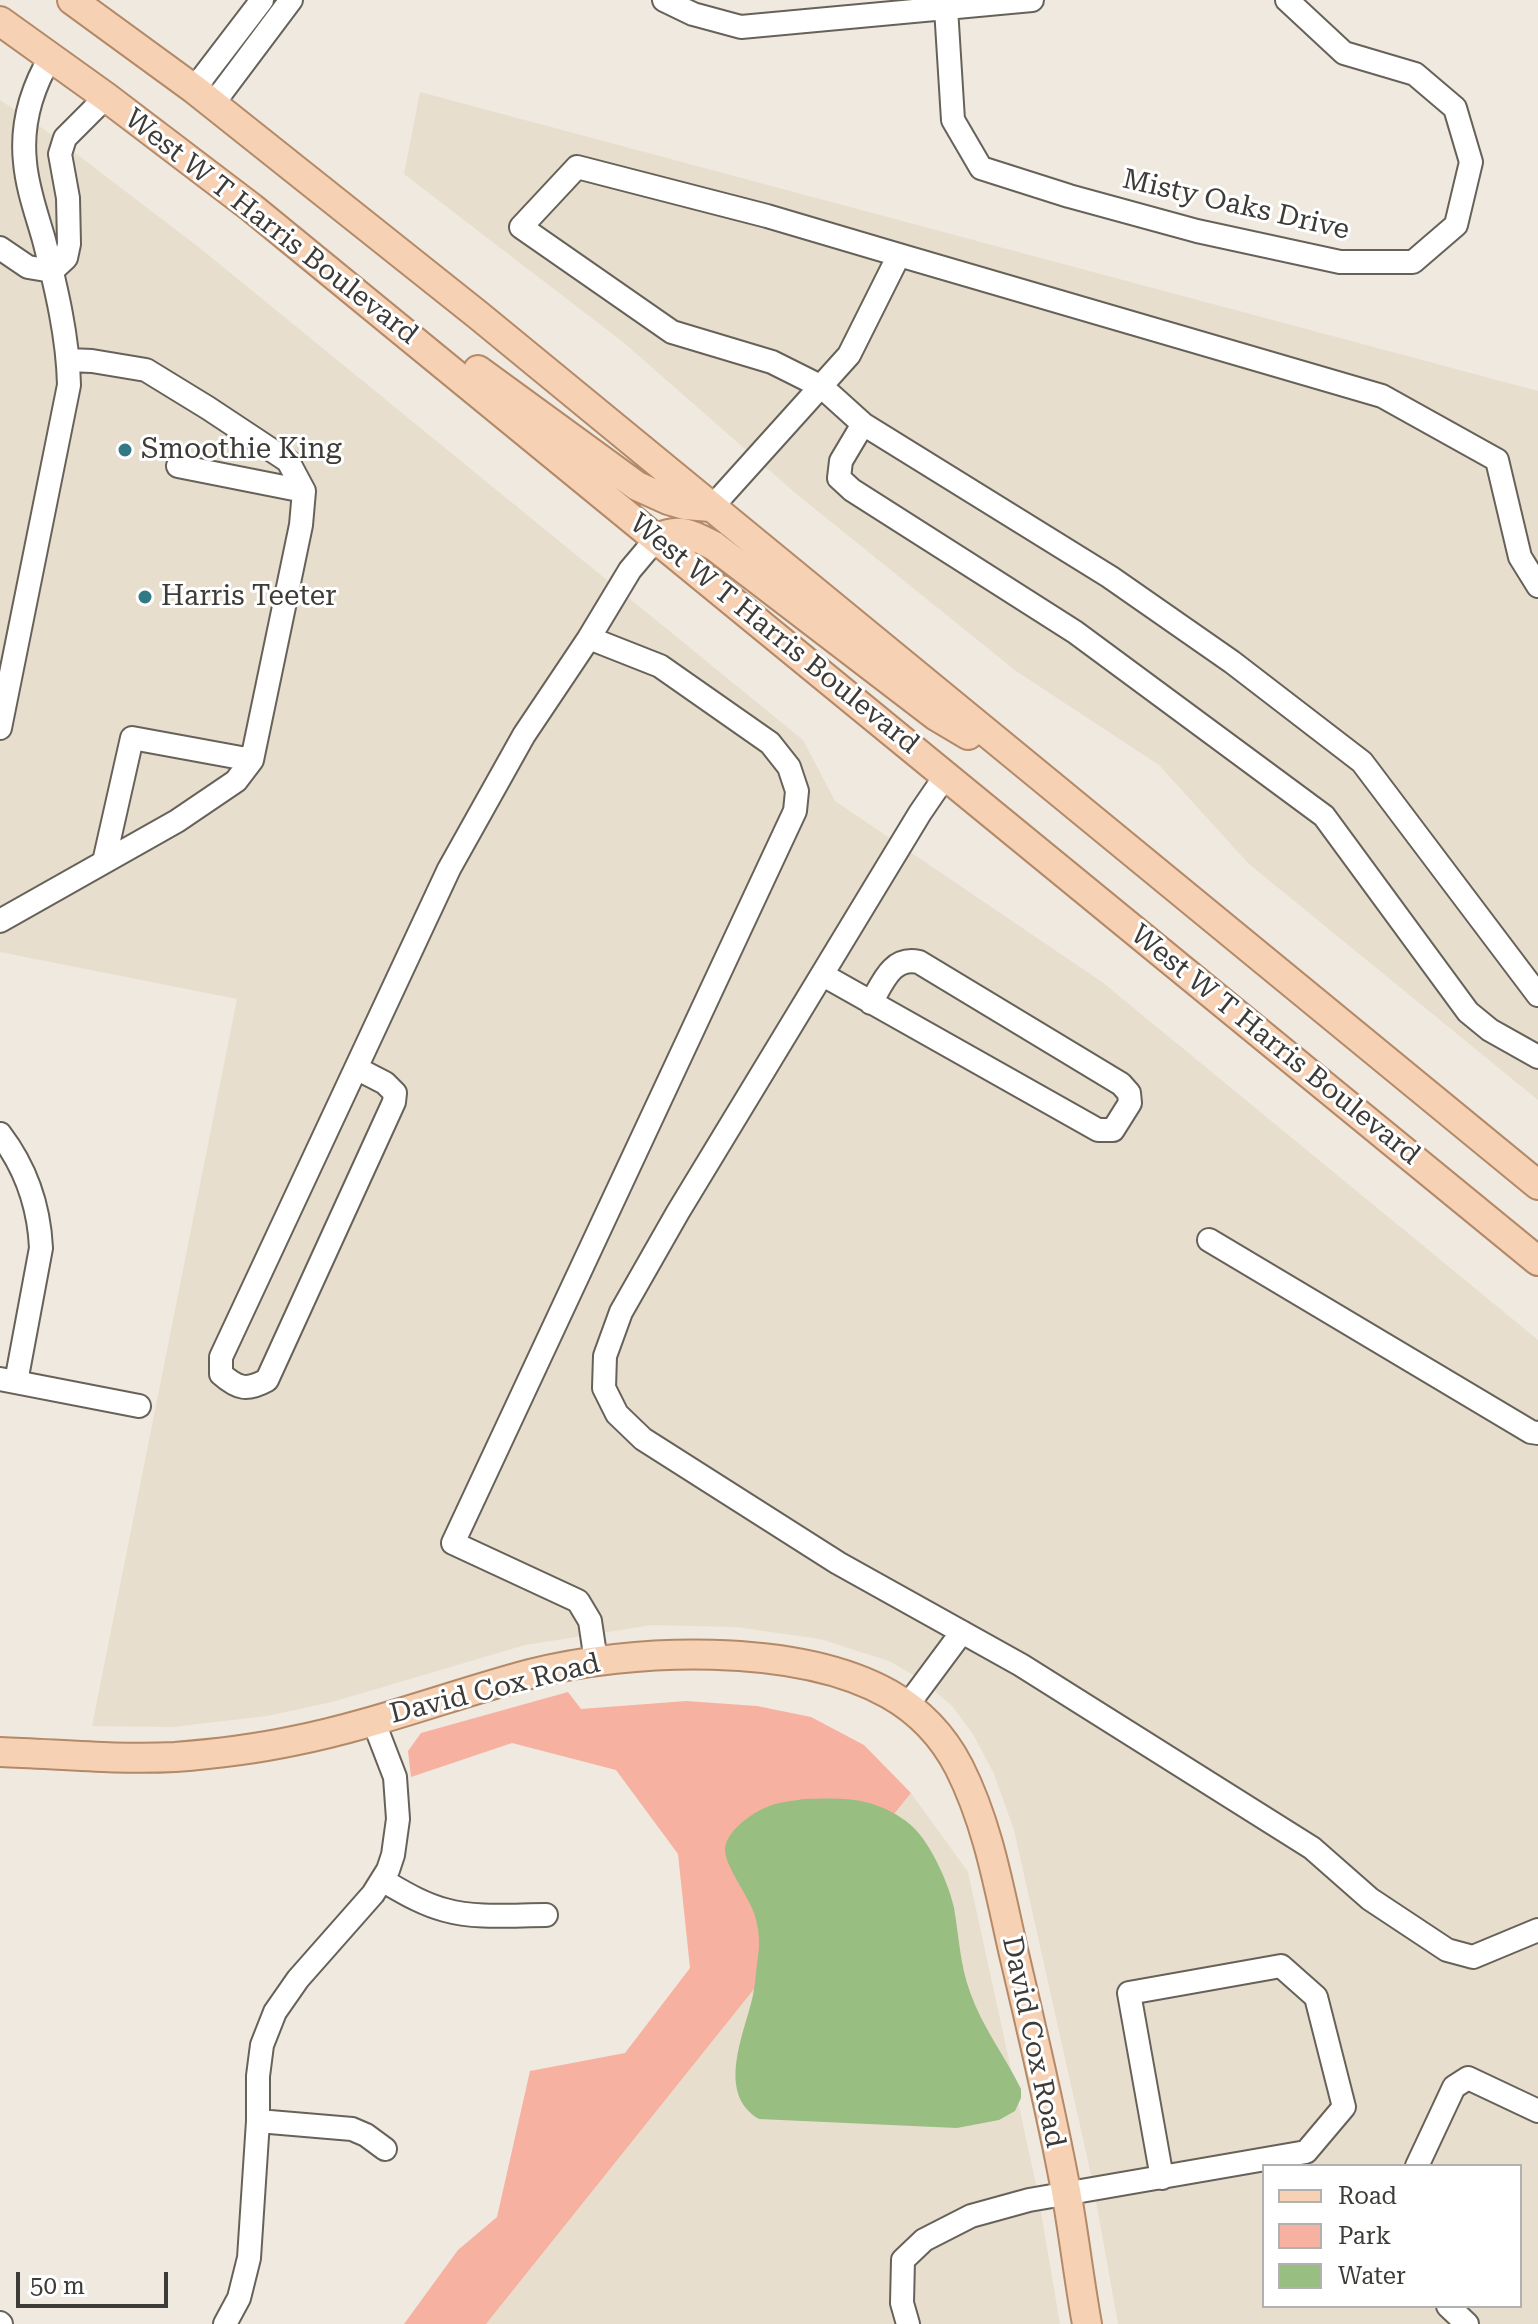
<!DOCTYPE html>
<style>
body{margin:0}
#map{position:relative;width:1538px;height:2324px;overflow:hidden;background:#efe9df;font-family:"Roboto Serif",serif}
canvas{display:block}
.legend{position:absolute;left:1262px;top:2164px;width:260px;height:144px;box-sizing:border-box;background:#fff;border:2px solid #b1b1af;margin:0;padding:10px 14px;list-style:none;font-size:24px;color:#3d3b37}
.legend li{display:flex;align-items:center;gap:16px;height:40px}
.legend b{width:40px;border:2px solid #b1b1af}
.scale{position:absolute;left:16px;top:2272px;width:152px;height:36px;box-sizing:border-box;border:4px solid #3d3b37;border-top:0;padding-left:10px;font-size:24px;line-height:28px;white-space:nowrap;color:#3d3b37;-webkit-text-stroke:6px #fff;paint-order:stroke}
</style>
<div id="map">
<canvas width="1538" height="2324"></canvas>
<ul class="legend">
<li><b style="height:10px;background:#f7d1b4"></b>Road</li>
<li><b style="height:22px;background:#f7b1a1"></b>Park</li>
<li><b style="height:22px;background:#98be81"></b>Water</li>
</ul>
<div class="scale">50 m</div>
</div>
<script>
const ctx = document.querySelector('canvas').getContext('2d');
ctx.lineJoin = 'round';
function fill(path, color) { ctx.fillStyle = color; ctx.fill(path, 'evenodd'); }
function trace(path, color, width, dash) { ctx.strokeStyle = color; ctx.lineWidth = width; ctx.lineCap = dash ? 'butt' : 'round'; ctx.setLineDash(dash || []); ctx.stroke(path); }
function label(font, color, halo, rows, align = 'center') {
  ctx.font = font + ' "Roboto Serif",serif'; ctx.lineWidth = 6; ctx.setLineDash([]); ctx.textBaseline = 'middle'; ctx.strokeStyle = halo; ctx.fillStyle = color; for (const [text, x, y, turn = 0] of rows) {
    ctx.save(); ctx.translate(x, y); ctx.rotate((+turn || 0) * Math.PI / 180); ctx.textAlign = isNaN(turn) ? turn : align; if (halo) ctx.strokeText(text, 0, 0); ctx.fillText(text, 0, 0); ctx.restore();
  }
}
fill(new Path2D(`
 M420,92L1538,391V1100L1249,864L1159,765L1016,671L794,492L623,342L404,174Z
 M0,100L45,130L201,249L803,740L835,801L1102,982L1538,1340V2324H1118L1092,2179L1014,1830L994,1774L973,1734L952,1706L922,1680L889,1661L820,1639L736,1627L652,1625L525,1645L332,1702L267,1716L172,1727L92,1726L237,999L0,952ZM1264,2166H1520V2306H1264Z
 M911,1793L968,1872L1037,2189L1060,2324H486Z`), '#e7decd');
fill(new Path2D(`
 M568,1692L581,1709L686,1701L757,1706L811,1717L864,1745L911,1793L486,2324H404L458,2250L497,2217L530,2071L625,2053L690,1968L678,1854L616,1770L512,1743L411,1777L408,1751L421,1733Z`), '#f7b1a1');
fill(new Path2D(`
 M804,1799C823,1799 845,1797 865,1802C880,1805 902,1816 913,1827C931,1844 949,1884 954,1908C959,1936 960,1965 970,1992C982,2027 1005,2056 1021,2089V2098L1015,2111L999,2120L957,2128L759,2119C715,2093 745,2033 753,1995C755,1985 756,1974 757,1964C760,1947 760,1933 755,1916C750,1898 724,1865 725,1849C726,1831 752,1813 767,1807C778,1802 792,1801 804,1799Z`), '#98be81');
const minor = new Path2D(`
 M664,0L693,14L741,27L1032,0
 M946,8L953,120L981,168L1069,196L1197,231L1340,262H1413L1456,225L1471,162L1455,108L1415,74L1344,53L1287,0
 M194,89L262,0
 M213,104L291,0
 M0,248L28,267L52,271
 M899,255L1382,396L1497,460L1520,557L1538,586
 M52,271L66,258L69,244L68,198L60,154L65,138L106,97
 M863,424L841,461L839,478L852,490L1075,632L1324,816L1468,1012L1490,1030L1538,1057
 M178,466L304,491
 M712,507L849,355L899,255L767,216L577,167L521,227L672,332L772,362L822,387L863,424L1110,577L1232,662L1362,762L1538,995
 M589,638L630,570L657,538
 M0,728L69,385C68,337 56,287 44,240C37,215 27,188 25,162C21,125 32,88 51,56
 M946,775L920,813L678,1212L621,1312L605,1356L604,1388L617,1414L643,1439L838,1563L1021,1665L1312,1848L1370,1899L1447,1950L1473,1957L1538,1930
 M104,862L132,738L252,760
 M0,921L177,821L236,781L252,760L301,525L304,491L288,461L208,408L146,370L92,361L68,360
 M823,975L1098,1130H1113L1130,1103L1129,1093L1121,1084L919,962C892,956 883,982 871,1003
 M356,1068L385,1083L395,1093L394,1102L267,1380C247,1391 238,1389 221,1374V1357L449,869L524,735L589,638L660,666L770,743L789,767L797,791L795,811L453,1543L578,1601L590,1621L596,1661
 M0,1134C26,1168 39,1206 41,1248L16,1382
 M1209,1240L1531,1432L1538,1433
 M0,1379L139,1406
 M907,1706L962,1632
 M382,1880C403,1892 422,1904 445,1910C477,1919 513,1915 546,1915
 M258,2121L352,2129L366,2135L385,2149
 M1417,2166L1454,2087L1468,2078L1538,2111
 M1448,2306L1467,2324
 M0,2323L1,2324
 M225,2324L239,2298L249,2258L258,2121V2076L262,2045L275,2012L298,1979L373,1894L388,1870L393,1855L398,1819L395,1777L373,1720
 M908,2324L902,2303L903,2260L924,2240L971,2216L1029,2200L1306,2152L1344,2107L1316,1997L1281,1966L1129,1993L1162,2178`);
const major = new Path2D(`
 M72,0L194,89L478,315L1538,1185
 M0,21L106,97L252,208L1538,1261
 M478,370L637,486L668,500L685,505L711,507
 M657,538C680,527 693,535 714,546L936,716L968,735
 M0,1752C58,1754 117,1760 175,1757C214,1754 255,1749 293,1741C374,1725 451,1695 530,1674C631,1648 796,1642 889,1694C919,1711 943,1736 959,1767C988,1824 999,1888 1013,1950C1032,2030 1051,2110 1066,2191C1074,2235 1079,2280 1087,2324`);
trace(minor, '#676259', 26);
trace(major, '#b38968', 32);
trace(minor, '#fff', 22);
trace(major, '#f7d1b4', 28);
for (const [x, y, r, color] of [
 [125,450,8,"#327985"],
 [145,597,8,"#327985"]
]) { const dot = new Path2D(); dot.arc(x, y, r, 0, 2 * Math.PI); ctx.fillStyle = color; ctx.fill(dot); trace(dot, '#fff', 3); }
label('28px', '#3d3b37', '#fff', [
 ["Misty Oaks Drive",1236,205,13],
 ["West W T Harris Boulevard",271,227,38],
 ["West W T Harris Boulevard",774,634,39],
 ["West W T Harris Boulevard",1275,1045,39],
 ["David Cox Road",495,1689,-14],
 ["David Cox Road",1033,2042,78]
]);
label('28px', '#3d3b37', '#fff', [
 ["Smoothie King",141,450],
 ["Harris Teeter",161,597]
], 'left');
</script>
